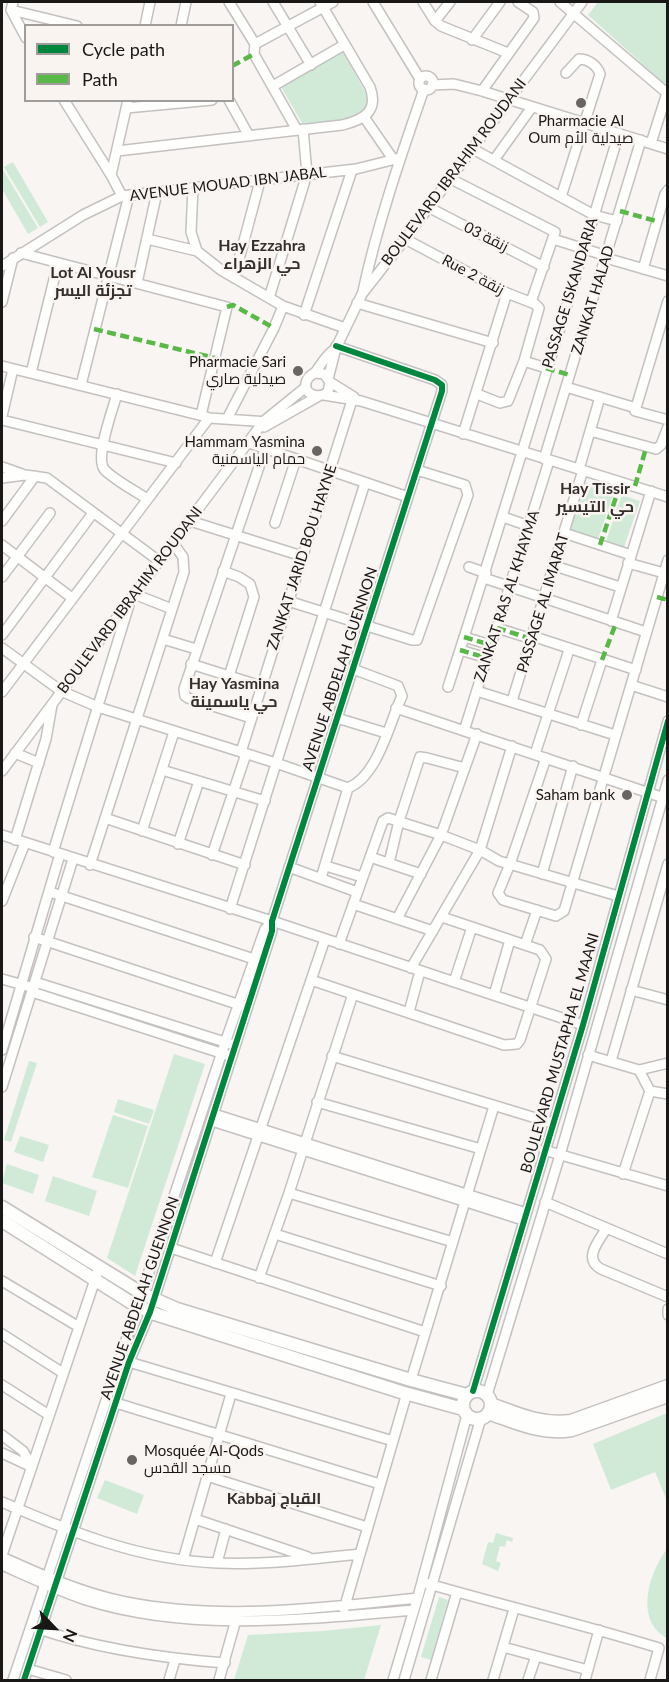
<!DOCTYPE html>
<meta charset="utf-8">
<style>
body{margin:0}
#map{position:relative;width:669px;height:1682px;overflow:hidden;background:#f8f5f3;font-family:Lato,sans-serif}
canvas{display:block}
.frame{position:absolute;inset:0;border:3px solid #1a1817;pointer-events:none}
.legend{position:absolute;left:24px;top:24px;width:210px;height:78px;box-sizing:border-box;background:#faf4f1;border:2px solid #a09c9a;margin:0;padding:8px 10px;list-style:none;font-size:18px;color:#1a1817}
.legend li{display:flex;align-items:center;gap:12px;height:30px}
.legend b{width:30px;border:2px solid #a09c9a}
.north{position:absolute;left:24px;top:1598px;width:60px;height:60px;-webkit-text-stroke:4px #faf4f1;paint-order:stroke;rotate:115deg;font-size:16px;font-weight:700;line-height:24px;text-align:center;color:#1a1817}
.north::after{content:'';display:block;margin:auto;width:21px;height:27px;background:#1a1817;clip-path:polygon(50% 0,100% 100%,50% 72%,0 100%)}
</style>
<div id="map">
<canvas width="669" height="1682"></canvas>
<div class="frame"></div>
<ul class="legend">
<li><b style="height:8px;background:#00873e"></b>Cycle path</li>
<li><b style="height:8px;background:#58b947"></b>Path</li>
</ul>
<div class="north">N</div>
</div>
<script>
const ctx = document.querySelector('canvas').getContext('2d');
ctx.lineJoin = 'round';
function fill(path, color) { ctx.fillStyle = color; ctx.fill(path, 'evenodd'); }
function trace(path, color, width, dash) { ctx.strokeStyle = color; ctx.lineWidth = width; ctx.lineCap = dash ? 'butt' : 'round'; ctx.setLineDash(dash || []); ctx.stroke(path); }
function label(font, color, halo, rows, align = 'center') {
  ctx.font = font + ' Lato,Cairo,sans-serif'; ctx.lineWidth = 5; ctx.setLineDash([]); ctx.textBaseline = 'middle'; ctx.strokeStyle = halo; ctx.fillStyle = color; for (const [text, x, y, turn = 0] of rows) {
    ctx.save(); ctx.translate(x, y); ctx.rotate((+turn || 0) * Math.PI / 180); ctx.textAlign = isNaN(turn) ? turn : align; if (halo) ctx.strokeText(text, 0, 0); ctx.fillText(text, 0, 0); ctx.restore();
  }
}
fill(new Path2D(`
 M598,2H667V86L588,15Z
 M343,52L367,95C372,126 322,122 302,123L281,87Z
 M13,162L48,222L40,227L4,167Z
 M2,168L38,228L28,234L2,189Z
 M584,482L614,492L598,539L569,529Z
 M622,495L640,501L624,547L606,541Z
 M174,1054L205,1064L135,1276L107,1258Z
 M29,1061L37,1063L11,1142L4,1140Z
 M118,1099L154,1110L149,1124L114,1112Z
 M113,1115L148,1126L128,1188L92,1177Z
 M20,1136L49,1145L43,1162L14,1152Z
 M7,1164L39,1175L33,1194L2,1183Z
 M53,1176L97,1191L89,1216L45,1201Z
 M667,1413V1501L655,1472L611,1490L593,1444Z
 M105,1480L144,1495L137,1514L97,1498Z
 M496,1533L513,1538L512,1542L507,1540L505,1547L500,1546L496,1561L501,1563L498,1571L482,1564L488,1542L493,1543Z
 M667,1549V1638C634,1621 649,1572 667,1549Z
 M439,1597L448,1600L431,1660L421,1657Z
 M381,1625L364,1680H234L248,1635L323,1631Z`), '#d1ead8');
const minor = new Path2D(`
 M13,2L11,10L26,38
 M229,2L255,44L254,54L297,130
 M273,2L311,65
 M373,2L420,79
 M423,2L435,21L441,26L508,53
 M560,2L668,94
 M11,10L77,26
 M435,21L450,2
 M145,26L150,2
 M181,26L186,2
 M472,40L500,2
 M255,44L333,2
 M419 83a7 7 0 1 1 14 0a7 7 0 1 1-14 0Z
 M432,85L454,84L482,91L668,149
 M273,86L344,45
 M482,91L534,18L533,12L518,2
 M64,100L111,175
 M229,100L249,136
 M126,108L212,100
 M364,117L393,159
 M651,143L667,93
 M471,148L594,215L617,221
 M117,151L342,125C363,120 379,112 370,87L320,2
 M494,160L532,107
 M449,178L555,232L531,302
 M193,187L191,232L197,251L221,270L283,306L345,328
 M122,196L111,175L128,100
 M561,197L600,74C597,65 588,59 579,59L566,73
 M428,207L544,267
 M147,239L197,251
 M405,239L507,293L535,304L539,308L524,361L508,401L500,403L477,394
 M553,239L607,256
 M21,253L227,307L201,415
 M606,258L668,276
 M2,266L83,215L122,196L356,169L400,158
 M643,269L665,194L668,190
 M234,278L260,181
 M137,283L157,192
 M363,291C378,222 401,156 424,89
 M269,298L307,174L303,129
 M668,301L635,411L668,420
 M2,302L13,258
 M357,303L493,343
 M304,315L352,170
 M524,361L546,368
 M2,366L207,417
 M31,373L58,263
 M316,373L324,374L330,382L328,392C318,400 301,394 307,380C309,375 315,374 317,370C323,361 327,355 336,348
 M328,379L336,348L362,294L405,239L582,2
 M330,382L354,397
 M81,385L129,195
 M566,387L636,408
 M117,394C113,409 95,456 104,469C111,478 137,492 147,499
 M324,395L361,401L668,497
 M2,416L13,369
 M227,419L274,328L283,306
 M2,420L176,463
 M264,427L317,397
 M590,431L656,449L661,445L668,427
 M463,434L507,293
 M249,443L408,497
 M544,459L641,140
 M2,467L22,474
 M579,469L600,397
 M2,478L25,475L47,478L159,561
 M503,517L529,526
 M2,521L35,476
 M190,521L302,556
 M275,523L296,459
 M564,533L631,555
 M2,545L72,598
 M628,563L664,573
 M555,566L620,587
 M469,567L486,573
 M223,571L239,577L250,584L254,597L229,676
 M2,577L50,513
 M484,578L646,632
 M134,594L172,609
 M288,601L412,640H417L468,495L465,485L417,470
 M611,621L651,491
 M497,628L532,639
 M2,635L93,513
 M532,636L636,670
 M464,637L491,645
 M163,639L196,649
 M2,648L61,691L98,707L276,763L348,788C378,776 389,724 402,696L398,686L353,669
 M460,650L487,658
 M191,664L261,686
 M631,685L668,697
 M448,687C508,503 563,318 619,133
 M477,691L615,735
 M2,692L209,418L269,422
 M512,701L583,470
 M396,708L667,799
 M251,718L188,698L185,696L184,689L265,449
 M337,718L386,733
 M581,725L602,660
 M464,731L549,461
 M241,752L353,397
 M15,753L39,763
 M535,754L569,650
 M546,758L510,864L498,893L503,900L556,916L564,911L668,560
 M162,770L265,801
 M2,771L264,421L306,387
 M105,818L245,865
 M142,831L174,732
 M2,835L272,921L583,1025
 M15,840L46,739L52,705
 M178,844L199,781
 M53,852L129,605
 M212,855L246,754
 M370,857L421,874
 M389,863L399,821L420,757L427,758L465,768
 M90,865L184,572L183,557L173,543
 M326,866L362,877
 M289,867L357,892
 M542,874L573,766
 M321,878L348,788
 M50,892L257,960
 M2,901L25,843
 M353,904L433,931
 M230,909L365,483
 M397,919L441,835L477,734
 M34,937L243,1006
 M339,944L383,821L388,818L441,835L480,850L499,861L618,896
 M525,945L537,910
 M411,968L480,850L512,746
 M2,979L34,988
 M311,980L504,1045L517,1044L520,1040L546,959L540,950L442,917
 M35,982L231,1044
 M454,982L472,927
 M631,990L668,1000
 M32,992L227,1055
 M494,995L510,940
 M409,1012L420,971
 M2,1050L60,854
 M588,1055L639,1070L668,1063
 M332,1056L552,1123
 M611,1061L668,864
 M2,1087L73,859
 M650,1091L668,1094
 M317,1102L481,1149
 M214,1114L526,1213
 M212,1121L523,1220
 M544,1150L668,1186
 M623,1174L650,1091L639,1070
 M289,1193L453,1242
 M545,1202L668,1254
 M606,1229C598,1242 583,1259 601,1269L668,1297
 M275,1234L441,1286
 M171,1248L425,1332
 M215,1263L325,939
 M259,1278L289,1193L353,994
 M2,1281L79,1327
 M668,1309V1315
 M2,1334L63,1373
 M129,1362L393,1441
 M411,1380L494,1106
 M2,1385L49,1415
 M473,1391L583,1025L668,721
 M487,1395L560,1155L668,780
 M116,1403L380,1484
 M2,1435L23,1451L32,1467
 M2,1453L32,1467
 M207,1476L367,1527
 M2,1502C71,1532 140,1560 217,1563C265,1565 313,1559 360,1554
 M195,1519L308,1557
 M2,1555L99,1268
 M2,1557C42,1575 82,1593 126,1602C221,1621 322,1608 417,1598
 M183,1560L231,1394
 M217,1563L226,1529
 M2,1565C29,1577 57,1590 86,1600C191,1633 306,1619 414,1610
 M422,1582C501,1605 581,1624 659,1648L650,1680
 M344,1609L407,1393
 M36,1628C97,1649 160,1658 225,1663
 M503,1647L588,1670
 M28,1669L66,1680
 M13,1680L225,1043L261,940L265,929L272,921
 M24,1680L129,1362L150,1312L272,931V921L442,391V385L435,380L336,346
 M169,1680L175,1660
 M219,1680L237,1616
 M393,1680L419,1593L467,1415
 M404,1680L481,1418
 M431,1680L457,1592
 M493,1680L514,1609
 M528,1680L536,1656
 M585,1680L599,1630`);
const major = new Path2D(`
 M2,1207L143,1294L177,1309L411,1380L467,1395
 M2,1221L130,1302L155,1314L401,1392L463,1409
 M463 1405a14 14 0 1 1 28 0a14 14 0 1 1-28 0Z
 M491,1404C518,1414 542,1425 571,1421L668,1386
 M488,1413C517,1423 541,1435 572,1430L668,1396`);
trace(minor, '#c4c1c0', 12);
trace(major, '#c4c1c0', 15);
trace(minor, '#fefefd', 9);
trace(major, '#fefefd', 12);
trace(new Path2D(`
 M232,66L254,54
 M620,211L656,221
 M227,307L233,305L274,328
 M94,329L215,358
 M546,368L570,375
 M635,486L646,448
 M600,545L621,482
 M657,597L668,600
 M497,628L532,639
 M464,637L491,645
 M460,650L487,658
 M602,660L616,623`), '#58b947', 4.5, [9, 4.5]);
trace(new Path2D(`
 M473,1391L583,1025L668,721
 M24,1680L129,1362L150,1312L272,931V921L442,391V385L435,380L336,346`), '#00873e', 6);
for (const [x, y, r, color] of [
 [581,103,6,"#686564"],
 [298,371,6,"#686564"],
 [317,451,6,"#686564"],
 [627,795,6,"#686564"],
 [132,1460,6,"#686564"]
]) { const dot = new Path2D(); dot.arc(x, y, r, 0, 2 * Math.PI); ctx.fillStyle = color; ctx.fill(dot); trace(dot, '#faf4f1', 2); }
label('15px', '#1a1817', '#faf4f1', [
 ["Pharmacie Al",581,121,"center"],
 ["Oum صيدلية الأم",581,138,"center"],
 ["Pharmacie Sari",286,362],
 ["صيدلية صاري",286,379],
 ["Hammam Yasmina",305,442],
 ["حمام الياسمنية",305,459],
 ["Saham bank",615,795],
 ["Mosquée Al-Qods",144,1451,"left"],
 ["مسجد القدس",144,1468,"left"]
], 'right');
label('15px', '#1a1817', '#faf4f1', [
 ["BOULEVARD IBRAHIM ROUDANI",454,172,-53],
 ["AVENUE MOUAD IBN JABAL",228,184,-7],
 ["زنقة 03",486,237,27],
 ["Rue 2 زنقة",473,275,28],
 ["PASSAGE ISKANDARIA",570,293,-73],
 ["ZANKAT HALAD",593,300,-73],
 ["ZANKAT JARID BOU HAYNE",302,557,-72],
 ["ZANKAT RAS AL KHAYMA",507,596,-72],
 ["BOULEVARD IBRAHIM ROUDANI",130,600,-53],
 ["PASSAGE AL IMARAT",543,603,-73],
 ["AVENUE ABDELAH GUENNON",340,669,-72],
 ["BOULEVARD MUSTAPHA EL MAANI",560,1053,-74],
 ["AVENUE ABDELAH GUENNON",140,1298,-71]
]);
label('bold 16px', '#332f2d', '#faf4f1', [
 ["Hay Ezzahra",262,246],
 ["حي الزهراء",262,264],
 ["Lot Al Yousr",93,273],
 ["تجزئة اليسر",93,291],
 ["Hay Tissir",595,489],
 ["حي التيسير",595,507],
 ["Hay Yasmina",234,684],
 ["حي ياسمينة",234,702],
 ["Kabbaj القباج",274,1499]
]);
</script>
